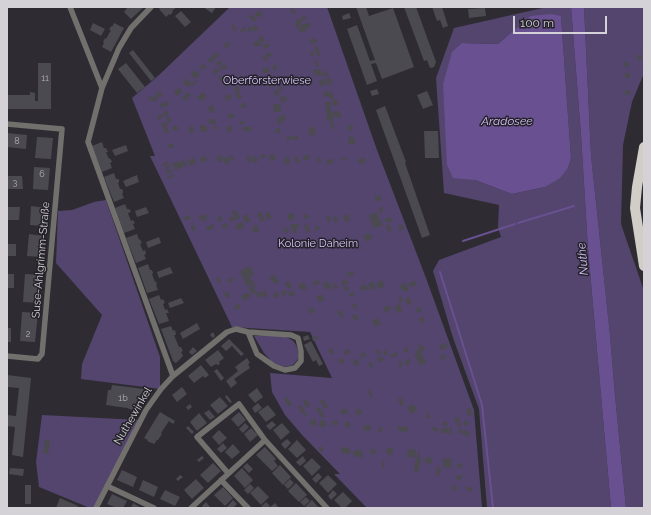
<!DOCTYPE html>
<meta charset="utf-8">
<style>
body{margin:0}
#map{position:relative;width:651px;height:515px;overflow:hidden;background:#2e2c32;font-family:Raleway,sans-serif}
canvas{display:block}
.frame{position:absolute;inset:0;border:8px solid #d4d2d6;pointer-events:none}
.scale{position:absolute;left:513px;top:16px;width:94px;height:18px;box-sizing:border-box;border:2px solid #d4d2d6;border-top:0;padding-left:5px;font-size:12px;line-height:14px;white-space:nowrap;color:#d4d2d6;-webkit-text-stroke:3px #242228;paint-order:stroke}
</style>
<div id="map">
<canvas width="651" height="515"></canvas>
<div class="frame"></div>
<div class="scale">100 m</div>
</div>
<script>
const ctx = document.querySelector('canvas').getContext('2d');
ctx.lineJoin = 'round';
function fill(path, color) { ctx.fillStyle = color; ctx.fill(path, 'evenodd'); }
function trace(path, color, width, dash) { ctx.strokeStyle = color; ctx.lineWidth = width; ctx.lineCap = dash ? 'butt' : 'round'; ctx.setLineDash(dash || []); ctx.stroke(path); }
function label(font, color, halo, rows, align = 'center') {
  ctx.font = font + ' Raleway,sans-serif'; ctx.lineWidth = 3; ctx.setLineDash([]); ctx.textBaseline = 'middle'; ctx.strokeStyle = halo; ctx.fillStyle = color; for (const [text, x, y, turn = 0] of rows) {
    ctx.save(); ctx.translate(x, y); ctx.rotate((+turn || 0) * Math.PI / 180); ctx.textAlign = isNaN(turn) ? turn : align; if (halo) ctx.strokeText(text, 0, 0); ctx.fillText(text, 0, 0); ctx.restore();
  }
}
fill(new Path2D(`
 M230,7H327L377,150L426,278L474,410L482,507L484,508H367L334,474H340L303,436L285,415L272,392L270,373L332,378L310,332L232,327L150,156H155L132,98L159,75Z
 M547,7H571L581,135L588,249L611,508H487L479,409L453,338L433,271L439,260L501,237L498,227L499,205L444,193L436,78L454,28ZM530,16H561L571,158L568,168L545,187L512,194L475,180L462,43L498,44Z
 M584,7H644V73L632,102L623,145L621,224L644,291V508H626L615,395L610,335L591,155Z
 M106,200L160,357V389L81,379L82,364L102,315L56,263L58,211L72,210L94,202Z
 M264,335C283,336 298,334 299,358L293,365L285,367L273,363L264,353L254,336Z
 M42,415L139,420L95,508H90L39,487L36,462Z`), '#53456d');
fill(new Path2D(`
 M571,7H584L591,155L610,335L615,395L626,508H611L588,249L581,135Z
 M552,14L561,16L571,158L568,168L560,178L545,187L512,194L475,180L453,178L447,165L443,84L452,52L462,43L498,44L530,16Z`), '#695091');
trace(new Path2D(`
 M518,223L574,206
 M463,241L515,224
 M440,272L482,405L493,508`), '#695091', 2);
fill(new Path2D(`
 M126,7H144L131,19L124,12L127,8Z
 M161,7H177L172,11L173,12L170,15L169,14L166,17L159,9Z
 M203,7H216L212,13Z
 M356,7H366L369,16L393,8L414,67L382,79L376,63L371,64L377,81L367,85L347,29L357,25L370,61L375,60Z
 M404,7H416L436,62L434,67L430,68L427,60L424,61Z
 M432,7H442L448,26L443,28L440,20L437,21Z
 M293,8L296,13L293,15L290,10Z
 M485,8L486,16L469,18L468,9Z
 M260,10L263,14L259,18L255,14Z
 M181,11L191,22L185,27L175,16Z
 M349,13L351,18L343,20L342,16Z
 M252,14L257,20L255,22L249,17Z
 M305,15L306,19L303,21L301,17Z
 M300,18L303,22L297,27L294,24L296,22V21Z
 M93,23L105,29L101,36L90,30Z
 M114,23L124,28L111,52L102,47L104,43L103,42L105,38L106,39L111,30H109L111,26L112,27Z
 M309,23L311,27L306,29V31L301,33L298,28L303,24Z
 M233,24L237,30L235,32L231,26Z
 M255,25L259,29L255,32L253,29L249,33L247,30L250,27L252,28Z
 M244,27L246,29L242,33L240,31Z
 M262,36L265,41L262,43L258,37Z
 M315,38L317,42L311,44L310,39Z
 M259,40L262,45L259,47L258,45L255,47L253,43Z
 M228,41L231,44L226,49L224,46Z
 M268,43L270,46L265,49L263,45Z
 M317,46L321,55L317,56L314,47Z
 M133,50L155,78L151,81L129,53Z
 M312,51L314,55L311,56L309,52Z
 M217,52L220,55L211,63L208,60Z
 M270,52L272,56L268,57L266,53Z
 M265,55L268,60L265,61L262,56Z
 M637,55H642V60H637Z
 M220,60L222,64L218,66L216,63Z
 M317,60L319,66L316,67L314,61Z
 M624,62H629V67H625Z
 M38,63H51V109H7V95H30V92L35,93V101H38Z
 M126,63L145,87L137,93L118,69Z
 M204,64L206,67L203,70L200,67Z
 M225,64L227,68L224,70L223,68L220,70L219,68Z
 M276,64L277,70L274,71L272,66Z
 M215,67L219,71L215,75L213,73L214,71L213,70Z
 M268,67L270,72L264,74L262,69Z
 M320,69L322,76L318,77L317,74L314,75L313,70Z
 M195,70L200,75L195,79L191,74Z
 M325,71L329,75L324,77L322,72Z
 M625,73H630V78H625Z
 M222,76L224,79L221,82L218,78Z
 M330,77L332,83L327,85L325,79Z
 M187,78L192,84L195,80L197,82L192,86L190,85L187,87L183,82Z
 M324,79L325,85L320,86L319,80Z
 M225,81L228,85L225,87L222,83Z
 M276,82V86L269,87L268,84Z
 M238,86L240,92L236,93L234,87Z
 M282,86L283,90L279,91L278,87Z
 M179,88L183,91L177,96L174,92Z
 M377,89L379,94L372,96L370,91Z
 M278,90L279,95L275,96L274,91Z
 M630,90V95H625V91Z
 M160,91L163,95L158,98L155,94Z
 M328,91L329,96L324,97L323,92Z
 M427,91L433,105L423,109L417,95Z
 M188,92L191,95L185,101L182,98Z
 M203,92L207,97L201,101L200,99L199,100L197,97Z
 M333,92L334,98L330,99L328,93Z
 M240,93L242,98L237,99L235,94Z
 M230,94L232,99L226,101L225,96Z
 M151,96L152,97L155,96L158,101L154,102L153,100L150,101L148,97Z
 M286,96L287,101L281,102L280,97Z
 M337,99L338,105L333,106L332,100Z
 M168,101L169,105L162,108L160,104Z
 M330,101L333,120L327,121L326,107L325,102Z
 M245,103L246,108H241V104Z
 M273,104H280L281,112H274Z
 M213,105L215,112L212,113L211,112H210L208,107Z
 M385,106L406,162L405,163L430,235L422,238L376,110Z
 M167,110L169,116L165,117L163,112Z
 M338,111V112H340L341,118H334L333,112Z
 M162,114L163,118L158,120L157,116Z
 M228,114H234V118H228Z
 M281,115H285V121H281Z
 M170,117L171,122L168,123L166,118Z
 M278,117H281L280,125L277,124Z
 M209,119H215L216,124H209Z
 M239,121H244V124H240Z
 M330,121H333L334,129H331Z
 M166,122L168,126L163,128L161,124Z
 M350,124V126L352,125L353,130L348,131V125Z
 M200,125L207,126V132L200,131Z
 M173,126H178V130L173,131Z
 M193,126L194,133H189V127Z
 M214,126H218V129H214Z
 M227,126H232V132H227Z
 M167,127L169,132L165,134L163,129Z
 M243,127H252V131H243Z
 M309,127H315V135H309Z
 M276,128H280V133H275Z
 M424,131H438L439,158H425Z
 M7,133L27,135L26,149L7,147Z
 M287,136H292L291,140H287Z
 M293,136H298V140H293Z
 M349,136L355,138V144H348Z
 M37,137L53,138L51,159L35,158Z
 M102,142L104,148H106L108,152H106L109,159L110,158L112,162L110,163L112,168L102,172L92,146Z
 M173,143L174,147L169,149L167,146Z
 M126,145L128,151L115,156L112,150Z
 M265,154L266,157L261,159L260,156Z
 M273,154L276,159L271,161L269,156Z
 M221,155L223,160L218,163L216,157Z
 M232,155L234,159L230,161L228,157Z
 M249,155L252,161L249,163L246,157Z
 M309,155L310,159L304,160L303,156Z
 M206,156L207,161L201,162L200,158Z
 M256,156L258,161L254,163L252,157Z
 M297,156L300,162L296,163L294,157Z
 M227,157L230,163L227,165L223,159Z
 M288,157L290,163L286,165L284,159Z
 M320,157L321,162L318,163L317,159Z
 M346,157L347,159L342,161L341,159Z
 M364,157L366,162L360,164L358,160Z
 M194,158L196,163L190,166L188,160Z
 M332,158L334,162L328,165L326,161Z
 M184,160L187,165L180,168L178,163Z
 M168,161L169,164L163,166L162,164Z
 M177,161L180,168L175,170L172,164Z
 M169,165L170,168L165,170L164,168Z
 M34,167L50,168L48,190L33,189Z
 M171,169L173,172L167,174L166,171Z
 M114,173L116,179H118L119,180V182L118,183L120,189H122L123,191V193L122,194L124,198L114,202L104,177Z
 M173,174V177L168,179L167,176Z
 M137,175L139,182L126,187L123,181Z
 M7,176H22L23,189H7Z
 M375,196H381V201H375Z
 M125,204L127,209H129L130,210L131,212L128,213L131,221L133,220L135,223L133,224L135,229L124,233L115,208Z
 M31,206L46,208L45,226L30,225Z
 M7,207H20L19,220H7Z
 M146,207L149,213L137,217L135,211Z
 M383,207V213H379V208Z
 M236,210L240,218L236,220L232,212Z
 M261,212L265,220L261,222L257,214Z
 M269,212L272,218L268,220L265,214Z
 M376,212L382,223V226L373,228L369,215Z
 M293,213L295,218L289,221L287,215Z
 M206,214L207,220L203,221L202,219L200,220L199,216Z
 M247,214L250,221L245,223L243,216Z
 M307,214L309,218L305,219L303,215Z
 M348,214L350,221L345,222L343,216Z
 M190,215L191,219L185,221L184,217Z
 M329,215L331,221L328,222L326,217Z
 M336,215L338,222L335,223L333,217Z
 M221,216L223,220L219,222L217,217Z
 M233,216L235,220L231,222L229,218Z
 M385,218H392V222H385Z
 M242,222L244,228L237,230L235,225Z
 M191,223H193L196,230L193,231L191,226H192Z
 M227,223L229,227L223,229L222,225Z
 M213,224L214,228L208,231L206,227Z
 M256,224L260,232L256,233V232L254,233L252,228L254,227V226Z
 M292,224H299V227L295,229L297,232L294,234L290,225Z
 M307,224L310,231L307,233L304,226Z
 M389,224L392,230L389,232L386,226Z
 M402,224L404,229L400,231L398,226Z
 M319,226L321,228L316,231L314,228Z
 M287,227L289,232L286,233L283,229Z
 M369,233L373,238L367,242L363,236Z
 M29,234L44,236L43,257L27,256Z
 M137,234L139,240L140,239L142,243L140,244L143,251L145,250L146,254L144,255L146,259L136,263L126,238Z
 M159,237L161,243L148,248L146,242Z
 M7,244H16V256H7Z
 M148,264L150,270H152L153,273L152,274L155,282L156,281L157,285H156L158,290L147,293L138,268Z
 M250,266L254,275L250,277L251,281L252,280L255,284L247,287L240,271Z
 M170,267L173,273L159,278L157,272Z
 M352,271L354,275L349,277L347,273Z
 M7,274H14V288H7Z
 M25,274L41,275L39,303L23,302Z
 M274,274L279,282L274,284L272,279L270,280L269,277Z
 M219,277L221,282L218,283L216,278Z
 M232,277L234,280L229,283L227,280Z
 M346,279L348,284L343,286L341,282Z
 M318,280L320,283L314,286L313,282Z
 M382,280L385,286L379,289L376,283Z
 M289,281L292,287L288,289L285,283Z
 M328,281L331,287L326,290L323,284Z
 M416,281L417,285L410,287L409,283Z
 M304,282L307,288L305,290L300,289L298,285Z
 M373,282L376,289L370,290L368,284Z
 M336,283L338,288L335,290L332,285Z
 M406,283L409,291H402L400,285Z
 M366,284L368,290H361L360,286Z
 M255,285L256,288L254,289L256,293L252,295L249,288Z
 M348,286L349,290L345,291L344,287Z
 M265,290L268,296L264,298L263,295L258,298L256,293L260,291L261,293Z
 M285,290L287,293L283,296L281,292Z
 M292,290L295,295L290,297L288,293Z
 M228,291L230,297L226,298L224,293Z
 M248,292L251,297L243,301L241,296Z
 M278,292L280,296L275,299L273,294Z
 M353,292L355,295L350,297L348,294Z
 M322,294L325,299L320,303L316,297Z
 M159,295L161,300L163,299L165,303L163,304L165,310L167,309L169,313H166L169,321L159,324L149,299Z
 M401,296L403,302L400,303L398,298Z
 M410,297L412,304L408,305L405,299Z
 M181,298L184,303L170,308L168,303Z
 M355,303L358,307L355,309L352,304Z
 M239,304L241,308L236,310L234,306Z
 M400,304L402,311L397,313L394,307Z
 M389,305L391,309L385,313L383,308Z
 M312,307L315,312L311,314L308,309Z
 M420,307L422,311L418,313L416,308Z
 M340,310L344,316L341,318L337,312Z
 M22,312L38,313L35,342L20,341Z
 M356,314L359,319L355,321L352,316Z
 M423,317L425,322L421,323L419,318Z
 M378,318L381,324L375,327L372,321Z
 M197,323L200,329L183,339L180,333Z
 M171,326L173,331L175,330L176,335H174L179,347H181L183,351L181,352L183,356L176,363L173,361L161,329Z
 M7,328H11V342H7Z
 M213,332L215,336L213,338L210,335Z
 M308,335L310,339L304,341L303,337Z
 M317,335L319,338L313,341L312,337Z
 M229,339L244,354L241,356L232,346L226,351L221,346Z
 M311,341L323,364L319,366L316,360L313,362L304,345Z
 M446,343L448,347L441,350L439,346Z
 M422,344L425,350L421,352L426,363L420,365L414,354L417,353L416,351L419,349L418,346Z
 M193,347L197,351L192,355L189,352Z
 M407,347L409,351L405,353L403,349Z
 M332,348L334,353L331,355L328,350Z
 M349,349L350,353L345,355L344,351Z
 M379,349L381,353L378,355L376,351Z
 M218,350L224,358L219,362L220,364L218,365L216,364L211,367L205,360Z
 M386,350L388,354L385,356L383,352Z
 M364,352L366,356L362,358L360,354Z
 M396,352L398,355L392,358L390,355Z
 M444,354L446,358L442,360L440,356Z
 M382,356L384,360L379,363L377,358Z
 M247,358L250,363L248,364L250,368L234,379L237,383L231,388L226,381L238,371L235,367Z
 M342,358L345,362L341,364L338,360Z
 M358,359L359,365L354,366L353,360Z
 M409,359L411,363L406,365L405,361Z
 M401,361L403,366L401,367L398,362Z
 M371,362L373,367L370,368L368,363Z
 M201,365L209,375L205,378L203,376L194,383L188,376Z
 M217,369L224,378L221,381L214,371Z
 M7,375L31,378L23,457L12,455L15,427L7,426V415L16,416L19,388L7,387Z
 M112,385L144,389L132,410L127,408L106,405L108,390H111Z
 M182,387L187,394L177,402L172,395Z
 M257,388L263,397L255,403L248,395Z
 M370,389L373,397L371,398L367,390Z
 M227,395L232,402L230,403L225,397Z
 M220,397L228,406L218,414L210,405Z
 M287,397L292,404L288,407L284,399Z
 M401,397L404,404L401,406L398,399Z
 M306,399L310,406L306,408L303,401Z
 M323,399L328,407L324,409L320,401Z
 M258,403L262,408L255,413L252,408Z
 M190,404L192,407L188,410L186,407Z
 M414,404L417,411L411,414L407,407Z
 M268,405L276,415L266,422L258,412Z
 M301,405L307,415L305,416L303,413L302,414L298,406Z
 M320,407L325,417L322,418L316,409Z
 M346,408L348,413L343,415L340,411Z
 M359,408L362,413L358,416L355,410Z
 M471,408L473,415L469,416V414L468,415L466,409Z
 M209,410L215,417L210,420L204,413Z
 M428,411L431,417L427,419L425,417L428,416L426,413Z
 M160,412L175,421L173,424L169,421L161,433L162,434L158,440H157L154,444L147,441L148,440L144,438Z
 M239,412L246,420L238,427L231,419Z
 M199,413L207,423L197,431L190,422Z
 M458,417L462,426L459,427L454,418Z
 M310,419L316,420V426L310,425Z
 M320,420L326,421V427H319Z
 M467,420L469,424L465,426L463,422Z
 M272,421L276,425L270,430L266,426Z
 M332,421H338L337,425H332Z
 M446,421L448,425L444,427L442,423Z
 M345,422H350V428L345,427Z
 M245,423L249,427L243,433L239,429Z
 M282,423L290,432L281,440L273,430Z
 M364,425H371L370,431L363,430Z
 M188,426L194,432L192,434L186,428Z
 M398,426L408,427V432L398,431Z
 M379,427H383L382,432H378Z
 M432,427L438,428L437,432L431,430Z
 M251,428L258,435L250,442L244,434Z
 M441,428H448V433H441Z
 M449,428H452V434H449Z
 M459,429L464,431L463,434L458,433Z
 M219,430L227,438L219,445L212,437Z
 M465,430L469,431L468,437L464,436Z
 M287,439L291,443L285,449L281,444Z
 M45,440H50L48,454L43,453Z
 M297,440L306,450L297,458L288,449Z
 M223,443L227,448L221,453L217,449Z
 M233,444L240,452L232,459L225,452Z
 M321,446L324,450L321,452L318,448Z
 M265,447L276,459L268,467L256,455Z
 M341,447L350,448V454L341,453Z
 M387,448H393L392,455L386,454Z
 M371,449L376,450V454L370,453Z
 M408,449L416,450L415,458L407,457Z
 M354,450L363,451L362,458L353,456Z
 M418,452L420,453V459H421L418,472H414L416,458H417Z
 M202,456L204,458L199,462L197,460Z
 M303,456L306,461L300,466L296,462Z
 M425,457L432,458L431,464L425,463Z
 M312,458L321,467L312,476L303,466Z
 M443,458L452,459L451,468L443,467Z
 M274,461L278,466L272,471L268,467Z
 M382,461H385L384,468H382Z
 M213,463L221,471L208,483L200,475Z
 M247,463L253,469L249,473L243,467Z
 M458,463L463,464L462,468L457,467Z
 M280,465L291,477L283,485L272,473Z
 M437,467H441L439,476L436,475Z
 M10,468L24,469L23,476L9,474Z
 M242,468L253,480L245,488L234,476Z
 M122,470L137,477L133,487L117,480Z
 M318,473L322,477L316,483L312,479Z
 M180,475L183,477L178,481L176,479Z
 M328,475L337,484L328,493L319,483Z
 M456,475L462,476L461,480L456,479Z
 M196,479L204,488L192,499L184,490Z
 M290,479L294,483L288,489L284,485Z
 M143,480L158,487L154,497L139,490Z
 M296,483L307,495L299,502L288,491Z
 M250,484L254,488L248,494L244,490Z
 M25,485H31V504H25Z
 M453,485L457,486V491L452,490Z
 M258,486L269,497L261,505L250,493Z
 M467,486L473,488L472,492L466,490Z
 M223,487L233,498L225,506L214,495Z
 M165,490L180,497L175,506L160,499Z
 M333,490L337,494L331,500L328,496Z
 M343,492L352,501L345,508H342L334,500Z
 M112,494L127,501L123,508H117L107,504Z
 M306,497L310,501L304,506L300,502Z
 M60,498L78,506V508H56Z
 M233,500L237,504L233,508H228L227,507Z
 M312,500L319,508H304Z
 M206,502L211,508H204L202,506Z
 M266,502L270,506L268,508H260Z
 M133,503L138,506L142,508H131Z
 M275,503L279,508H269Z`), '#4c4a51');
trace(new Path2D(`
 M70,7L102,88
 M151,7L131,28L119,48L102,88L88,142L173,376
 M7,124L62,129L42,354L38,359L7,356
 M228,473L197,437L239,404L265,440L327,508
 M221,480L248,508
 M107,486L154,508
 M96,508L146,410L161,389L173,376L227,332L236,329L248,332L257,354L274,366L285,370L295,368L301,361V351L298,338L291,335L248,332
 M191,508L265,440`), '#71706d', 5.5);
trace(new Path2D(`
 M644,147L637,187L635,208L644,266`), '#d0cec6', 10);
label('9px', '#b2b0b5', null, [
 ["11",45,78],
 ["8",17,141],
 ["6",42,174],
 ["3",15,182],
 ["2",28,334],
 ["1b",123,398]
]);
label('11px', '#d9c5ff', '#242228', [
 ["Oberförsterwiese",267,81],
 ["Kolonie Daheim",318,244]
]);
label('11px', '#d4d2d6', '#242228', [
 ["Suse-Ahlgrimm-Straße",41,260,-85],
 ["Nuthewinkel",133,416,-60]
]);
label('italic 12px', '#d0bcf5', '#242228', [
 ["Aradosee",507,121],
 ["Nuthe",583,259,-95]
]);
</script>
